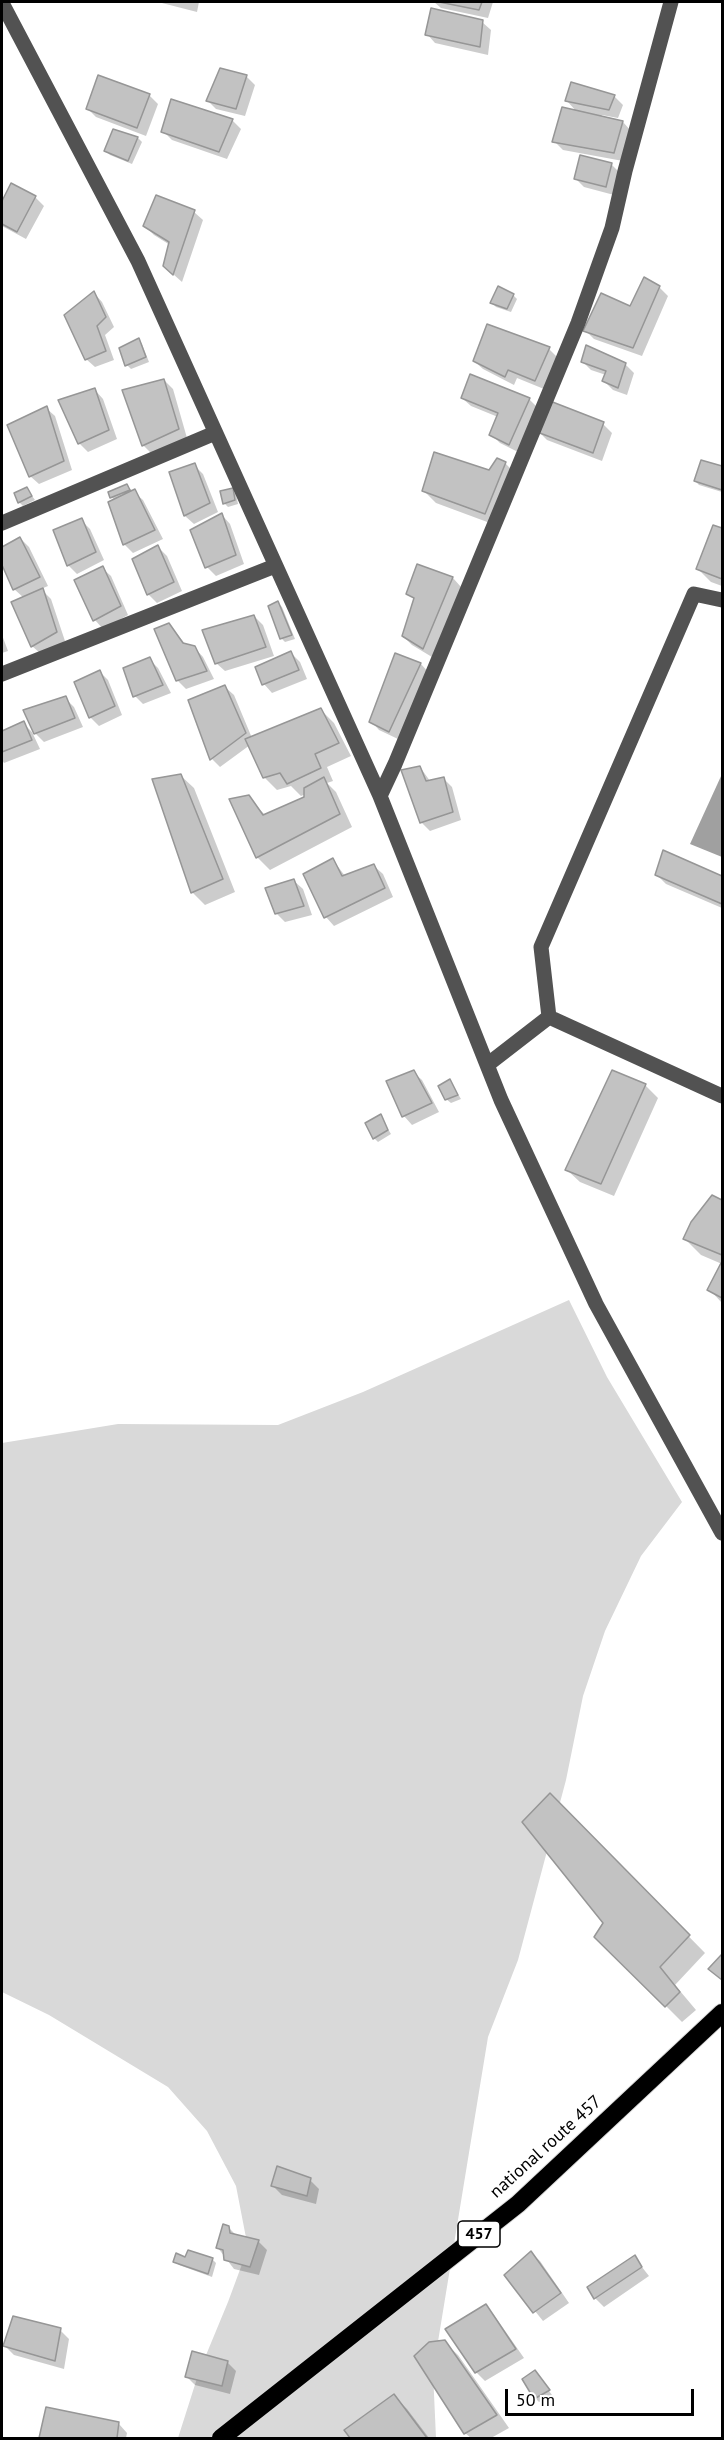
<!DOCTYPE html>
<style>
body{margin:0}
#map{position:relative;width:724px;height:2440px;overflow:hidden;background:#fff;font-family:"PT Sans",sans-serif}
canvas{display:block}
.frame{position:absolute;inset:0;border:3px solid #000;pointer-events:none}
.scale{position:absolute;left:505px;top:2389px;width:189px;height:27px;box-sizing:border-box;border:3px solid #000;border-top:0;padding-left:8px;font-size:18px;line-height:21px;white-space:nowrap;color:#000;-webkit-text-stroke:4px #fff;paint-order:stroke}
</style>
<div id="map">
<canvas width="724" height="2440"></canvas>
<div class="frame"></div>
<div class="scale">50 m</div>
</div>
<script>
const ctx = document.querySelector('canvas').getContext('2d');
ctx.lineJoin = 'round';
function fill(path, color) { ctx.fillStyle = color; ctx.fill(path, 'evenodd'); }
function trace(path, color, width, dash) { ctx.strokeStyle = color; ctx.lineWidth = width; ctx.lineCap = dash ? 'butt' : 'round'; ctx.setLineDash(dash || []); ctx.stroke(path); }
function label(font, color, halo, rows, align = 'center') {
  ctx.font = font + ' "PT Sans",sans-serif'; ctx.lineWidth = 5; ctx.setLineDash([]); ctx.textBaseline = 'middle'; ctx.strokeStyle = halo; ctx.fillStyle = color; for (const [text, x, y, turn = 0] of rows) {
    ctx.save(); ctx.translate(x, y); ctx.rotate((+turn || 0) * Math.PI / 180); ctx.textAlign = isNaN(turn) ? turn : align; if (halo) ctx.strokeText(text, 0, 0); ctx.fillText(text, 0, 0); ctx.restore();
  }
}
fill(new Path2D(`
 M569,1300L607,1377L682,1502L641,1556L605,1631L583,1696L566,1780L518,1960L488,2037L433,2372L436,2438H178L199,2372L228,2302L248,2248L236,2186L207,2131L168,2087L49,2015L2,1992V1443L118,1424L278,1425L363,1392Z`), '#d9d9d9');
fill(new Path2D(`
 M722,774V857L690,844Z`), '#a0a0a0');
fill(new Path2D(`
 M158,2H199L197,12Z
 M434,2H493L488,18L441,8Z
 M482,22L491,30L488,55L435,43L427,34Z
 M246,76L255,85L245,116L216,109L208,101Z
 M149,95L158,104L146,136L96,117L87,108Z
 M614,96L623,105L618,118L602,115L601,117L623,122L631,131L623,161L563,150L554,141L577,112L567,101Z
 M232,120L241,129L227,159L172,140L163,131Z
 M114,131L138,138L142,142L132,164L110,155L106,151Z
 M611,164L620,173L614,195L584,187L575,178Z
 M12,185L35,197L44,206L26,239L2,226V204Z
 M194,212L203,220L182,282L164,266L170,245L154,235L145,226Z
 M659,287L668,296L642,356L594,339L585,330L630,308Z
 M94,293L102,302L114,327L105,335L114,360L95,367L86,359Z
 M513,295L517,299L511,312L496,307L492,303Z
 M139,340L142,344L149,362L131,369L127,365Z
 M549,349L557,357L544,389L517,378L514,385L483,369L474,361Z
 M582,361L625,364L634,373L627,395L613,390L604,381L606,375L591,370Z
 M164,380L173,389L187,438L152,454L143,445Z
 M95,390L103,399L117,439L88,452L79,443Z
 M462,398L529,399L538,408L518,452L500,443L491,434L498,417L471,406Z
 M46,408L55,416L72,470L39,484L30,476Z
 M603,424L612,433L602,461L547,440L539,432Z
 M702,462L722,468V492L699,485L695,481Z
 M505,463L518,476L498,526L436,503L423,490L489,472Z
 M194,465L203,474L218,512L194,524L185,516L170,473Z
 M127,486L143,500L163,539L133,553L124,544L115,500L111,497Z
 M27,489L35,500L23,506L19,502Z
 M232,490L236,494L238,504L228,507L224,503Z
 M222,515L230,524L244,564L216,576L207,567Z
 M81,520L90,529L104,560L77,574L68,565Z
 M714,527L722,530V586L711,582L698,569Z
 M20,538L29,547L48,586L41,589L51,599L65,641L41,654L32,646L24,598L14,589L2,562V549Z
 M158,547L167,556L182,591L157,603L148,594Z
 M418,566L453,578L461,587L432,657L412,645L403,636L415,600L408,593Z
 M102,568L111,576L128,615L103,629L95,620L76,581Z
 M278,603L282,607L295,639L285,642L281,638Z
 M254,616L263,625L274,656L225,671L216,663Z
 M169,624L186,645L194,647L203,657L214,679L186,689L178,681L156,630Z
 M2,635L8,651L2,653Z
 M291,653L300,662L307,679L272,693L264,684Z
 M149,659L158,668L171,693L143,704L135,696Z
 M421,664L429,673L398,739L379,730L371,721Z
 M100,672L108,680L122,715L99,726L90,717Z
 M225,687L234,695L252,738L321,710L334,723L351,756L327,767L333,781L327,783L336,792L352,827L270,870L257,857L248,797L265,815L306,798V794L301,796L291,786L277,790L264,777L250,745L220,767L212,759L190,701Z
 M65,698L74,707L83,727L44,742L35,733Z
 M23,723L32,732L40,749L4,763L2,760V732Z
 M420,767L430,781L443,778L452,787L461,820L430,831L421,822Z
 M180,775L194,788L235,892L205,905L192,892Z
 M664,852L722,878V908L666,884L657,875Z
 M333,860L345,876L374,866L383,874L393,897L334,926L326,917Z
 M294,881L303,889L312,915L285,922L276,913Z
 M413,1072L422,1080L439,1112L412,1125L404,1116L388,1082Z
 M450,1081L461,1099L451,1103L446,1099Z
 M645,1085L658,1098L614,1196L580,1182L567,1170Z
 M380,1116L391,1134L378,1142L374,1138Z
 M712,1197L722,1202V1264L701,1255L685,1239Z
 M722,1264V1303L709,1289Z
 M550,1795L705,1953L675,1985L696,2010L682,2022L596,1936L605,1923Z
 M310,2180L319,2189L316,2204L282,2195L273,2186Z
 M228,2227L237,2236L258,2241L267,2250L259,2275L234,2269L218,2248Z
 M531,2253L540,2261L569,2303L543,2321L506,2275Z
 M634,2257L649,2276L604,2307L595,2298Z
 M186,2259H212L216,2263L212,2277L179,2265L175,2261Z
 M485,2306L494,2315L524,2358L485,2381L476,2372Z
 M60,2330L69,2339L64,2369L14,2355L5,2346Z
 M444,2342L458,2355L509,2428L491,2438H471L465,2433Z
 M228,2363L236,2371L230,2394L195,2385L187,2377Z
 M538,2376L552,2395L539,2402L535,2398Z
 M394,2396L407,2409L429,2438H352L346,2430Z
 M47,2409L119,2424L127,2433L126,2438H41Z`), '#0003');
const building = new Path2D(`
 M439,2H482L479,10Z
 M431,8L483,20L480,47L425,35Z
 M220,68L247,75L236,109L206,101Z
 M98,75L150,94L137,128L86,109Z
 M571,82L615,95L609,110L565,101Z
 M171,99L233,119L219,152L161,132Z
 M562,107L623,121L614,153L552,142Z
 M113,129L138,137L128,161L104,151Z
 M580,155L612,163L606,187L574,179Z
 M11,183L36,196L17,232L2,224V201Z
 M156,195L195,210L173,275L163,266L169,242L143,226Z
 M644,277L660,286L633,348L583,331L601,293L630,306Z
 M498,286L514,294L507,309L490,303Z
 M94,291L106,317L97,326L106,351L85,360L64,315Z
 M487,324L550,347L535,381L508,370L505,377L473,361Z
 M139,338L146,357L125,366L119,348Z
 M586,345L626,363L618,388L602,381L606,371L581,362Z
 M470,374L530,398L509,445L489,435L498,413L461,398Z
 M164,379L179,429L142,446L122,390Z
 M95,388L109,430L78,444L58,400Z
 M550,401L604,422L593,453L537,432Z
 M47,406L64,461L29,477L7,425Z
 M434,452L489,470L497,458L506,462L485,514L422,491Z
 M701,460L722,466V490L694,481Z
 M195,463L210,503L184,516L169,472Z
 M127,484L130,490L110,498L108,492Z
 M27,487L32,496L18,503L14,493Z
 M233,488L235,500L223,504L220,491Z
 M135,489L155,530L123,545L108,502Z
 M222,513L236,555L205,568L190,530Z
 M82,518L96,552L67,566L53,530Z
 M713,525L722,528V579L696,569Z
 M20,537L40,577L13,590L2,565V547Z
 M158,545L174,582L147,595L132,559Z
 M417,564L453,577L423,649L402,636L414,598L406,594Z
 M103,566L121,606L93,621L74,580Z
 M43,588L57,632L31,647L11,602Z
 M278,601L292,635L280,639L268,606Z
 M254,615L266,647L215,664L202,630Z
 M169,623L183,643L195,646L207,671L176,681L154,629Z
 M291,651L299,670L262,685L255,667Z
 M395,653L421,663L389,732L369,722Z
 M150,657L163,685L133,697L123,668Z
 M100,670L115,706L89,718L74,682Z
 M225,685L246,733L210,760L188,700Z
 M66,696L75,718L34,734L23,710Z
 M321,708L339,743L315,754L321,768L287,784L280,773L263,778L245,739Z
 M24,721L32,740L2,752V731Z
 M420,766L426,781L444,777L453,812L420,823L401,770Z
 M181,774L223,879L191,893L152,779Z
 M324,777L340,814L256,858L229,799L249,795L263,815L304,797V788Z
 M663,850L722,876V904L655,875Z
 M333,858L342,876L374,864L385,888L324,918L303,874Z
 M294,879L304,906L275,914L265,888Z
 M414,1070L432,1103L402,1117L386,1081Z
 M612,1070L646,1084L601,1184L565,1170Z
 M450,1079L458,1095L445,1100L438,1086Z
 M381,1114L388,1130L373,1139L365,1123Z
 M712,1195L722,1200V1255L683,1239L691,1222Z
 M722,1261V1298L707,1290Z
 M550,1793L690,1935L660,1967L680,1992L665,2007L594,1937L603,1923L522,1822Z
 M722,1954V1980L708,1969Z
 M277,2166L311,2178L307,2196L271,2186Z
 M223,2224L229,2226L230,2233L259,2240L250,2267L224,2260L223,2250L216,2248Z
 M188,2250L213,2258L208,2274L173,2262L176,2253L185,2257Z
 M531,2251L561,2293L533,2313L504,2275Z
 M635,2255L642,2267L594,2299L587,2287Z
 M486,2304L516,2349L475,2373L445,2329Z
 M13,2316L61,2328L55,2361L3,2346Z
 M445,2340L497,2415L464,2434L414,2356L429,2342Z
 M192,2351L228,2361L222,2386L185,2377Z
 M535,2370L550,2390L534,2399L522,2379Z
 M394,2394L427,2438H350L344,2430Z
 M46,2407L119,2422L117,2438H39Z`);
fill(building, '#c2c2c2');
trace(building, '#969696', 1.5);
const highway = new Path2D(`
 M221,2438L518,2204L722,2013`);
trace(highway, '#dbdbdb', 20);
trace(new Path2D(`
 M2,3L138,261L380,796L501,1100L596,1304L722,1533
 M2,523L215,433
 M2,674L275,566
 M380,796L395,764L578,323L612,228L625,171L671,2
 M549,1017L541,947L694,594L722,600
 M487,1065L549,1017L722,1096`), '#525252', 15);
trace(highway, '#000', 18);
for (const [x, y, w] of [
 [479,2234,42]
]) { const box = new Path2D(); box.roundRect(x - w / 2, y - 13, w, 26, 4.5); ctx.fillStyle = '#fff'; ctx.fill(box); trace(box, '#000', 1.5); }
label('bold 16px', '#000', null, [
 ["457",479,2234]
]);
label('18px', '#000', '#fff', [
 ["national route 457",546,2147,-42]
]);
</script>
